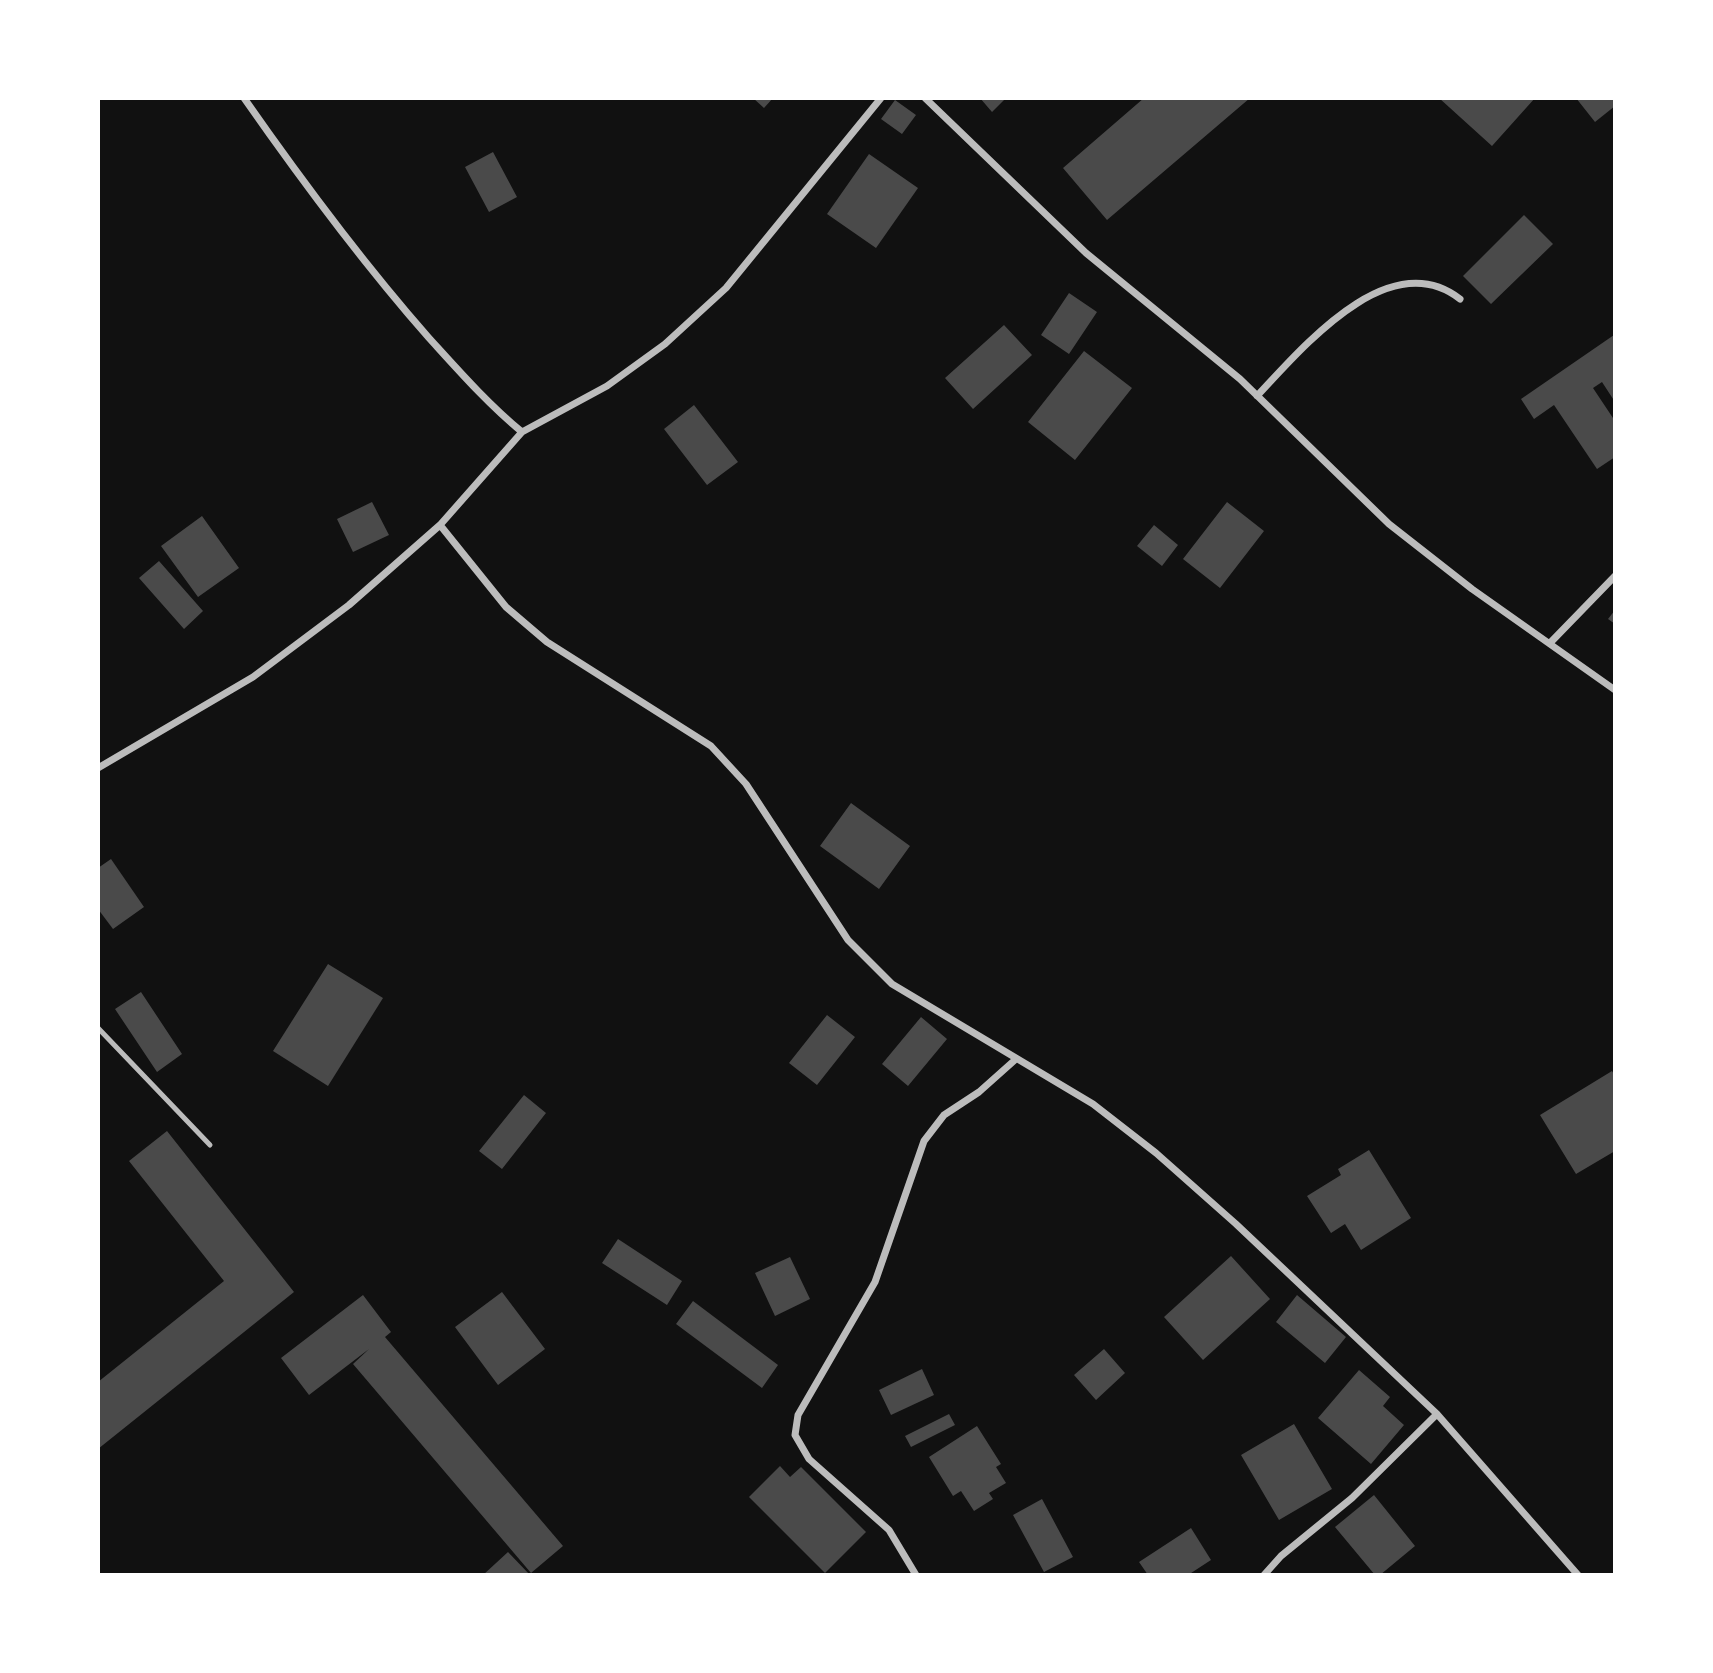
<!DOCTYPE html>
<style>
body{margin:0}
#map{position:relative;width:1713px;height:1673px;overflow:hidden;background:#111;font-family:Manrope,sans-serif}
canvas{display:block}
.frame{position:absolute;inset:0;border:100px solid #fff;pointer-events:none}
</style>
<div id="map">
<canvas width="1713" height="1673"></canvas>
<div class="frame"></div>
</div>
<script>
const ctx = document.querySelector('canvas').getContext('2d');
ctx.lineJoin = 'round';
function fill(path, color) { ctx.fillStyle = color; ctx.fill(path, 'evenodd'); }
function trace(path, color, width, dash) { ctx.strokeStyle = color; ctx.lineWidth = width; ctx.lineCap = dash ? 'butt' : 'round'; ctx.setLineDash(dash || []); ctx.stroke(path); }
fill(new Path2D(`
 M753,98H773L764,108Z
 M980,98H1006L992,112Z
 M1144,98H1250L1107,220L1063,168Z
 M1439,98H1535L1492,146Z
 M1576,98H1615V106L1595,122Z
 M895,100L916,115L902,134L881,119Z
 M493,152L517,197L489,212L465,167Z
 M869,154L918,188L876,248L827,214Z
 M1524,215L1553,244L1491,304L1463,276Z
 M1069,293L1097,312L1069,354L1041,335Z
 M1004,325L1032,355L973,409L945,378Z
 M1614,335L1615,402L1602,382L1593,388L1615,421V457L1597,469L1554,405L1534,419L1521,399Z
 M1084,351L1132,388L1075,460L1028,422Z
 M694,405L738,462L707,485L664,429Z
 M372,502L389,535L353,552L337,519Z
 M1227,502L1264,531L1220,588L1183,559Z
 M202,516L239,568L198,597L161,546Z
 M1154,525L1178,545L1162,566L1137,546Z
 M159,561L203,611L184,629L139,578Z
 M1615,610V624L1608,619Z
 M851,803L910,846L879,889L820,846Z
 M111,859L144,907L113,929L98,909V868Z
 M328,964L383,998L328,1086L273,1051Z
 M141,992L182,1054L157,1072L115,1009Z
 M827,1015L855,1037L817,1085L789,1063Z
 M921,1017L947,1039L908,1086L882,1064Z
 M1612,1071L1615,1076V1151L1576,1174L1540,1115Z
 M524,1095L546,1113L502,1169L479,1151Z
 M167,1131L294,1292L98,1449V1382L224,1281L129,1161Z
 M1369,1150L1411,1218L1361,1250L1345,1224L1331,1233L1307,1196L1341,1175L1338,1169Z
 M618,1239L682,1281L667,1305L602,1263Z
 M1231,1256L1270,1299L1203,1360L1164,1317Z
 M790,1257L810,1299L775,1316L755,1273Z
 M502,1292L545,1349L498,1385L455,1327Z
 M363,1295L391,1332L385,1337L563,1546L531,1573L353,1364L369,1349L309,1395L281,1358Z
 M1297,1295L1346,1337L1325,1363L1276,1322Z
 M693,1301L778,1365L762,1388L676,1324Z
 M1104,1349L1125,1373L1096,1400L1074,1375Z
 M922,1369L934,1395L891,1415L879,1390Z
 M1359,1370L1390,1397L1383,1406L1404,1425L1371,1464L1318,1418Z
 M949,1414L955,1425L911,1447L905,1436Z
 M1294,1424L1332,1489L1279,1520L1241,1455Z
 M977,1426L1001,1464L996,1467L1006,1483L989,1493L993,1499L974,1511L961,1491L953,1496L929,1457Z
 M780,1466L790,1477L801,1467L866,1532L825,1573L749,1497Z
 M1374,1495L1415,1546L1380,1575H1375L1335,1527Z
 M1042,1499L1073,1557L1044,1572L1013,1515Z
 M1191,1528L1211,1560L1188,1575H1148L1139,1562Z
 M508,1552L530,1575H483Z`), '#4a4a4a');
trace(new Path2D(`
 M98,1028L210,1145`), '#bcbcbc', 5);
trace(new Path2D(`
 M244,98C302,181 362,262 429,338C459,371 488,404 522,432
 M925,98L1086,253L1240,379L1389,524L1472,589L1615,690
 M1257,396C1303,347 1389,244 1460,299
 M440,525L506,607L547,642L711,746L746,784L848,940L892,984L1093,1104L1156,1153L1236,1224L1437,1414L1578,1575
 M1550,643L1615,576
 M98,768L253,677L349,605L440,525L522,432L607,386L665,344L726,288L881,98
 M916,1575L889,1530L809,1459L795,1435L798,1415L875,1282L924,1141L944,1115L979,1092L1016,1059
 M1264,1575L1281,1556L1352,1498L1437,1414`), '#bcbcbc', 7);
</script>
